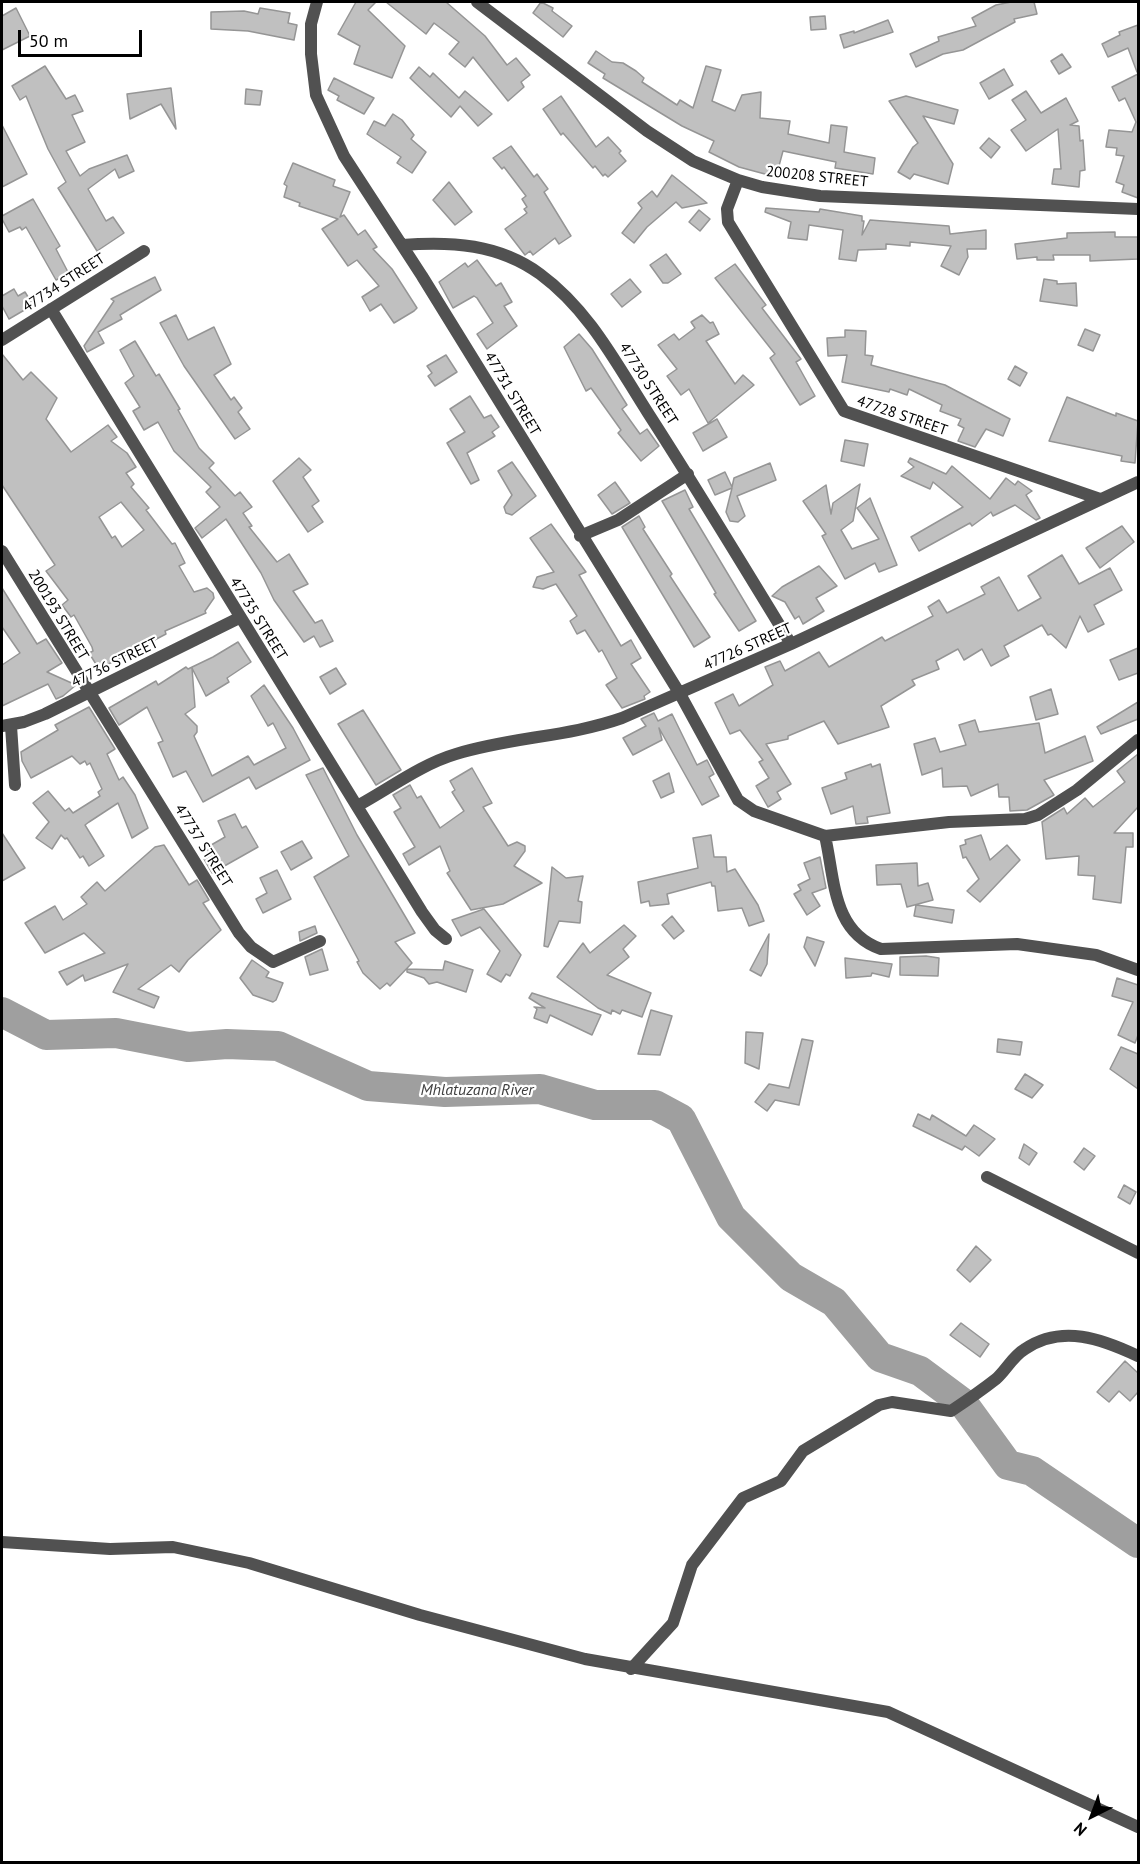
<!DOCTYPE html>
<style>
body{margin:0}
#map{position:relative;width:1140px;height:1864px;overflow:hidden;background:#fff;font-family:"PT Sans",sans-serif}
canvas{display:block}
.frame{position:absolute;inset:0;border:3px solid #000;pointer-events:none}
.north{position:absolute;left:1062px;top:1786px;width:60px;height:60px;-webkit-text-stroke:4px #fff;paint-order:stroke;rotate:222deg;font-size:16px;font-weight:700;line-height:24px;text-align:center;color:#000}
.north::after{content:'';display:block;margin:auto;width:21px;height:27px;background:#000;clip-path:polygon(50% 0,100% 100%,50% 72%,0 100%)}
.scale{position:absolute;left:18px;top:30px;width:124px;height:27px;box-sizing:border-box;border:3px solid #000;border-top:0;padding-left:8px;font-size:18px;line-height:21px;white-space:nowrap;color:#000;-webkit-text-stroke:4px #fff;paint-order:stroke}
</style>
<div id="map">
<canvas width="1140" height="1864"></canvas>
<div class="frame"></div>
<div class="north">N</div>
<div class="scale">50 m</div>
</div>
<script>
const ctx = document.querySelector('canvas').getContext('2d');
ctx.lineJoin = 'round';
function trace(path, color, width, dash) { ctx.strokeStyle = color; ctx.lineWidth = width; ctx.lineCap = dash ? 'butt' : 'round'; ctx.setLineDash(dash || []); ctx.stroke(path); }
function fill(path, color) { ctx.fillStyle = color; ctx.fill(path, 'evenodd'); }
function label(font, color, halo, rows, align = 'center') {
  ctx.font = font + ' "PT Sans",sans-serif'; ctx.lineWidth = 4.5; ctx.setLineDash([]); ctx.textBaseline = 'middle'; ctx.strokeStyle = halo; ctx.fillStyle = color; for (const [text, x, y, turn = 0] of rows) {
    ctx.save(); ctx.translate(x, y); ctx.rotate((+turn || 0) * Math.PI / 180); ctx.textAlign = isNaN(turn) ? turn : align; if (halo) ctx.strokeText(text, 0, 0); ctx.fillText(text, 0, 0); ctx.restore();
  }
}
trace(new Path2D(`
 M2,1012L46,1035L116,1033L188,1047L227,1044L278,1046L368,1086L445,1092L540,1089L595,1105H655L681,1119L731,1217L791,1277L834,1302L880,1357L920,1371L963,1403L1008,1465L1032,1471L1138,1543`), '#9f9f9f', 30);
const building = new Path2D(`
 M356,2H376L368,10L405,46L392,78L354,64L360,46L338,34Z
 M386,2H446L485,36L507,65L516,58L530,75L521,82L524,87L508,101L473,57L465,67L449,54L459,42L434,23L426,34Z
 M541,2L553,8L552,11L572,26L563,37L533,13Z
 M1011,2H1034L1037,14L1014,19L1015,22L963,50L943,54L916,67L910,54L939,41L938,37L976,26L972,18L996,5Z
 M16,8L30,36L2,50V16Z
 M260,8L290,13L288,23L297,25L294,40L248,31L211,29V12L244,11L258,14Z
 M825,16L826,29L811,30L810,17Z
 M888,20L893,32L844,48L840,35L854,31V33Z
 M1138,25V71L1137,72L1128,48L1108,57L1102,44L1120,35L1119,32Z
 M596,51L612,62L623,63L636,71L644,78L642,82L677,105L680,100L693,108L706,66L721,70L712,101L735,111L742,95L761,92L760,118L790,121L788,134L829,143L831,125L847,127L844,152L875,158L873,174L835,168L836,162L783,151L776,177L739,167L709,152L714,141L682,126L603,78L605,74L588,63Z
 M1062,54L1071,67L1059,74L1051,61Z
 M45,66L66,99L75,95L83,111L72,115L85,142L66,151L80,176L89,169L127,155L134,171L119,178L115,169L88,189L106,221L113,217L124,233L97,251L58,188L66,182L48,149L26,96L20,100L12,86Z
 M419,67L430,77L433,73L459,98L465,91L492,114L478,126L460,106L451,117L410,78Z
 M1004,69L1013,85L989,99L980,83Z
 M1138,74V198L1122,192L1124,185L1116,182L1124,156L1116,155L1117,148L1106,147L1109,130L1132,132L1136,122L1125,98L1119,101L1112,87Z
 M334,78L374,98L364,114L337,100L339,96L328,90Z
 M171,88L176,129L161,104L130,119L127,94Z
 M246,89L262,91L260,105L245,104Z
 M1026,91L1041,113L1066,98L1078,121L1070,125L1079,126L1080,141L1083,140L1085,170L1080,171L1079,187L1052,184L1054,169H1061L1058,129L1026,151L1011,130L1026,120L1012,100Z
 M561,96L596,147L608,137L621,151L619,153L626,161L608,177L605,174L603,176L595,166L593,168L563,133L561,135L543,109Z
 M906,96L958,110L954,124L923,116L953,164L948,184L914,174L910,179L898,172L913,147L918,143L889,101Z
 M393,114L402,120L414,135L411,139L426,152L412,173L397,163L401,157L367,134L374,121L385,126Z
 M2,125L27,174L2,187Z
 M989,138L1000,147L991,158L980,148Z
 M511,146L534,177L537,174L548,189L544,192L571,236L559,244L555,238L533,255L530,251L525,255L505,229L527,213L524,209L527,207L522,199L526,196L504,167L502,169L493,158Z
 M293,163L335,180L333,186L350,192L340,217L344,215L358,235L365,230L377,247L373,249L392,269L417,308L414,311L394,323L381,304L370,311L362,297L379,286L357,260L348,266L322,229L338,219L299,206L300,203L284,197L287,186L284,184Z
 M672,175L707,203L682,208L676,202L647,227L634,243L622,233L642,208L638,203L652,191L657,197Z
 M449,182L472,212L455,225L433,200Z
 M33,199L60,246L56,249L69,274L56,280L26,227L22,230L20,227L9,232L2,219V216Z
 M766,208L819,212L820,209L862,216V221H864L862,235L870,220L949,226L950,234L986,230V249H967L968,257L959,275L941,266L951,246L910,242V246L886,244V249L858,250L856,261L839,259L843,230L809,225L807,240L788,238L791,222L765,212Z
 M699,210L710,219L700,231L689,222Z
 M1115,232V237H1138V259L1090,261V255H1053L1054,260H1037V257L1017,259L1015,244L1067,238V233Z
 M666,254L681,274L668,283H663L650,265Z
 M477,260L496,286L501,283L512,302L504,306L517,326L487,349L477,334L493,323L477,298L474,296L453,308L439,282L465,263L468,267Z
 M735,264L766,305L762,308L801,359L796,362L815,396L800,405L770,358L775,354L715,278Z
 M155,277L161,290L120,315L122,319L98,332L104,343L87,352L84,346L114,301L111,299Z
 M630,279L641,292L622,307L611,294Z
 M1044,279L1057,281V284L1076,283L1077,306L1040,301Z
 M14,289L18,296L25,292L33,305L9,319L2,306V296Z
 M176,315L188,340L214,327L231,364L214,375L231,400L234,397L242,408L238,412L250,429L235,439L184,366L160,323Z
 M702,315L710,323L713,322L719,334L706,341L735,384L743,375L754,385L708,423L689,389L681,395L667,376L677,369L658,345L674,334L679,340L695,328L691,322Z
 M1085,329L1100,335L1093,351L1078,345Z
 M845,330L866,331L865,355L873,356L871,365L945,385L1010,419L1003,436L986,429L975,447L958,441L964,428L958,425L961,419L940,411L942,405L909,389L907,395L890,389L889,392L842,382L847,355L828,356L827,338L845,337Z
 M579,334L592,349L627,405L622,409L640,434L647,429L659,446L641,461L618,433L621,430L591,388L586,391L564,347Z
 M135,341L156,376L159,374L180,409L178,410L199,448L214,463L209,468L235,496L240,492L252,507L243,513L252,526L249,527L277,562L289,554L308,584L293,591L315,623L322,620L333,641L320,647L314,636L304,642L274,600L261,573L226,519L202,538L195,528L220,507L206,492L211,487L174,451L158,422L144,430L133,411L140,407L125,383L134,376L120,350Z
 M2,354L23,380L31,372L57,398L46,419L71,452L108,425L117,437L111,441L127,453L136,467L126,473L134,484L131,487L149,508L146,510L172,544L175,543L185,563L179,566L194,592L207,588L213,593L214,598L205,611L206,613L165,631L166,634L99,669L89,653L93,651L92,647L74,615L71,617L62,605L68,600L46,571L55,565L2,485ZM121,502L144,530L122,547L115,536L112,538L99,517Z
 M446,355L457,372L435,386L428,376L432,373L427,366Z
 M1015,366L1027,373L1020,386L1008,379Z
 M470,396L484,418L491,415L499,427L492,432L495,436L467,453L479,480L471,484L447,443L465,432L450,409Z
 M1067,397L1116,416V413L1138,421L1135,463L1121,461L1122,456L1049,441Z
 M717,419L727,437L703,451L693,433Z
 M845,440L868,444L864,466L841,461Z
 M299,458L311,470L303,477L319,501L312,506L323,522L308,532L273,481Z
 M910,458L946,474L952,466L990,499L1006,478L1015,485L1018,481L1032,491L1026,495L1040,518L1036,520L1015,505L993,516L991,512L972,526L970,523L919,551L911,537L963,507L933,482L930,489L901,476L914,467L908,462Z
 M512,462L536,496L512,515L506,513L504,507L512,495L498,471Z
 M770,463L776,480L737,496L745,516L738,522L730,521L726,512L732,488L715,495L708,480L725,472L732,487L734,478Z
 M615,482L630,503L612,514L598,495Z
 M860,484L853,521L841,530L852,549L879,539L857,508L870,498L897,565L879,572L875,563L845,579L822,536L826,534L803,501L826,485L831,514L833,503Z
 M685,490L693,507L689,509L756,621L739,631L714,594L716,593L662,501Z
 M639,516L645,527L643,529L672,574L670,576L710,637L694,647L622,527Z
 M551,524L586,572L579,575L621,646L631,640L641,658L631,664L650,692L644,696L645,699L622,708L606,685L617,678L602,650L599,652L585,630L577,634L570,621L577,616L556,584L543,589L533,587L537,577L554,572L530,538Z
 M1122,526L1134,542L1100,568L1086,548Z
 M1062,555L1079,584L1110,568L1122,590L1094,605L1104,624L1088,632L1080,616L1066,648L1051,634L1048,635L1042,625L1004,646L1009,656L991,666L982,649L964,660L958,649L936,661L939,669L912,680L915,685L881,706L889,727L838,744L824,721L788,736V739L766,744L791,784L777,792L781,799L768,807L756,786L769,778L759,762L763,760L740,730L730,734L715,703L733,694L739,706L773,685L765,667L780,661L785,671L819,652L829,667L882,637L885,641L933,616L928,607L939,600L947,613L985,594L981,587L999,577L1018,611L1041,598L1028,576Z
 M819,566L837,586L816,598L824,611L803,624L799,616L795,619L785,602L772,596L782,587Z
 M2,588L37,644L46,639L62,663L47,672L76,685L63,696L56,699L48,684L2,706V665L20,653L2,627Z
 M238,642L251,662L227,678L229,682L206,696L192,668L195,707L185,714L197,726V732L194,736L212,776L248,756L254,765L286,748L273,723L268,726L251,696L264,685L293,728L310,760L256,789L249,777L203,802L186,771L173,777L158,743L163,741L147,707L119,725L109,708L156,681L158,685L186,667L188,669L213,657Z
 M1138,648V673L1119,680L1110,660Z
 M336,668L346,684L330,694L320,677Z
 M1051,689L1058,714L1036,720L1030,697Z
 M1138,702V719L1101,734L1097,727Z
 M89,707L115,749L107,754L119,780L123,777L135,795L148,828L132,838L118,803L89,822L85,825L104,856L89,866L83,856L80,858L67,838L65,839L61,835L52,849L36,838L49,822L33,803L48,791L65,811L69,808L73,813L100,796L98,792L102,789L90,763L87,765L85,761L80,764L72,756L31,778L22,761L21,752L58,730L55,725Z
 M363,710L401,770L376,785L338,724Z
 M654,713L658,721L672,714L697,765L707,760L714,774L709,777L719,796L702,805L659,728L662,740L633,755L623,738L646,726L641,719Z
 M975,720L979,732L1039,723L1045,753L1085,736L1093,761L1044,780L1054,795L1027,810L1010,811L1009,797H999L998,784L971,796L967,786L943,787L942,768L922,775L914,744L935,738L940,752L966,745L959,725Z
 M1138,754V807L1114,833H1133V847H1126L1121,903L1093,899L1095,876L1078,875L1079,856L1046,859L1042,822L1064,808L1067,814L1085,798L1093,807L1125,782L1117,771Z
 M871,764L872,767L880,764L890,813L867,817L868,823L856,824L853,806L831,814L822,788L847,779L845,773Z
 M323,768L357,835L415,933L395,942L412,963L390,986L387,983L380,989L363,973L357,962L359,961L314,877L349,856L306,775Z
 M472,768L492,803L483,807L508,846L517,842L525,846V851L514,866L542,883L503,904L471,910L447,873L450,871L440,846L409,865L403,854L415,847L394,812L401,808L393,795L410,785L417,798L421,796L440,828L464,811L452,792L455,790L450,781Z
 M669,773L674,792L661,798L653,781Z
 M235,814L242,828L246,826L258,847L212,873L204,859L210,855L206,848L225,837L218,821Z
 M2,833L25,868L2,881Z
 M711,835L714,857H726L727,872L735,869L758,905L764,921L749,926L742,908L718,911L715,886H712L711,882L667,894L669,904L650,906L649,901L641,903L638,882L698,868L693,838Z
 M981,835L990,860L1007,845L1020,860L980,902L967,891L979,879L966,857L963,858L960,846L966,844L965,840Z
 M302,841L312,858L291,870L281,852Z
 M164,845L189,885L197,880L209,900L203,903L221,930L188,960L179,972L171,965L138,989L159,997L154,1008L113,992L128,964L85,981L83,975L67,985L59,972L105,953L84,933L45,953L25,923L55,906L63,920L87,904L81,897L97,882L105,891L155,847Z
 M820,857L826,888L812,893L820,906L807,915L794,894L801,890L798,885L810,879L804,863Z
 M917,863L918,886L928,883L933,900L907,907L901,884L877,885L876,865Z
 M552,867L566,878L583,876L578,901L582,902L580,923L559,921L548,947L544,946Z
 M277,870L291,899L263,913L256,899L267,893L260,878Z
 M916,905L954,910L952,923L914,916Z
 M484,909L521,955L510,976L506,974L501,982L487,974L500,951L480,927L461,936L452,920Z
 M672,916L684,931L674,939L662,925Z
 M624,925L636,936L623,949L629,957L607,975L651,993L642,1017L622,1010L620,1014L612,1010L611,1014L598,1008L557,977L583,943L590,953Z
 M315,926L317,933L300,941L299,932Z
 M769,934L767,964L761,976L750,970Z
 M807,937L824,942L815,966L804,947Z
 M322,949L328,970L310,975L305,957Z
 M926,956L939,958L938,976L900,975V957Z
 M845,958L892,964L889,977L872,973L871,976L846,978Z
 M252,960L269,972L266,977L283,983L276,1000L273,1002L253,995L240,978Z
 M445,961L473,970L466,992L437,982L429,984L424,978L407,972V969L443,970Z
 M1117,978L1138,985V1035L1135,1043L1118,1035L1133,1002L1112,996Z
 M532,993L601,1015L592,1035L550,1015L547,1023L534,1018L537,1009L534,1007L545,1008L529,998Z
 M651,1010L672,1016L660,1055L638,1054Z
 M746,1032L763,1033L759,1069L745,1063Z
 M802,1039L813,1041L799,1105L775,1100L767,1111L755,1102L769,1084L789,1088Z
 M998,1039L1022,1042L1020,1055L997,1052Z
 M1121,1047L1138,1054V1089L1110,1069Z
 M1025,1074L1043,1085L1032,1098L1015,1089Z
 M918,1114L930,1120L932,1115L966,1136L974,1125L995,1139L979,1156L965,1146L962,1150L913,1126Z
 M1024,1144L1037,1153L1029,1165L1019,1158Z
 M1084,1148L1095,1156L1084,1170L1074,1162Z
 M1124,1185L1136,1192L1130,1204L1118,1197Z
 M976,1246L991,1260L970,1282L957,1270Z
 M961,1323L989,1344L980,1357L950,1335Z
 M1125,1361L1138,1373V1392L1130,1401L1119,1391L1109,1402L1097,1392Z`);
fill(building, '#c0c0c0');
trace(building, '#959595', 1.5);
trace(new Path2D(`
 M317,2L311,24V54L316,95L344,156L422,276L680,694L738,800L754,811L825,836C835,879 832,932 881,949L1017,944L1096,955L1138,970
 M477,2L647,131L693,161L738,180L762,187L820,196L1138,209
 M738,180L727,209L728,222L844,411L1100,499
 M402,245C451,241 499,244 540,274C589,310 616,363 648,413C697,489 744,567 791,644
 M51,309L422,912L435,930L446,939
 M2,340L144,251
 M580,536L618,520L688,474
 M2,551L239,933L251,947L273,962L320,941
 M2,726L24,722L45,714L239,618
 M11,726L15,785
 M359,805C390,788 422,764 456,754C511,737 568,737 622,718L791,644L1138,482
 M825,836L949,822L1025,819L1038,815L1077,790L1138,740
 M987,1177L1138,1253
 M2,1542L110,1549L173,1547L249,1563L420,1615L585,1659L888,1712L1138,1827
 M631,1669L673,1623L692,1565L743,1498L781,1481L803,1451L879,1405L892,1402L951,1411C966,1401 982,1390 996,1379C1006,1370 1013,1356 1025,1349C1062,1324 1102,1339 1138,1356`), '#515151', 12);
label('15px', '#000', '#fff', [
 ["200208 STREET",817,177,6],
 ["47734 STREET",64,283,-33],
 ["47730 STREET",648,384,57],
 ["47731 STREET",512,394,59],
 ["47728 STREET",902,416,19],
 ["200193 STREET",58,615,59],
 ["47735 STREET",258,619,58],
 ["47726 STREET",748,647,-24],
 ["47736 STREET",115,663,-26],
 ["47737 STREET",203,846,58]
]);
label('italic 16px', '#404040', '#fff', [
 ["Mhlatuzana River",477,1090]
]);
</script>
